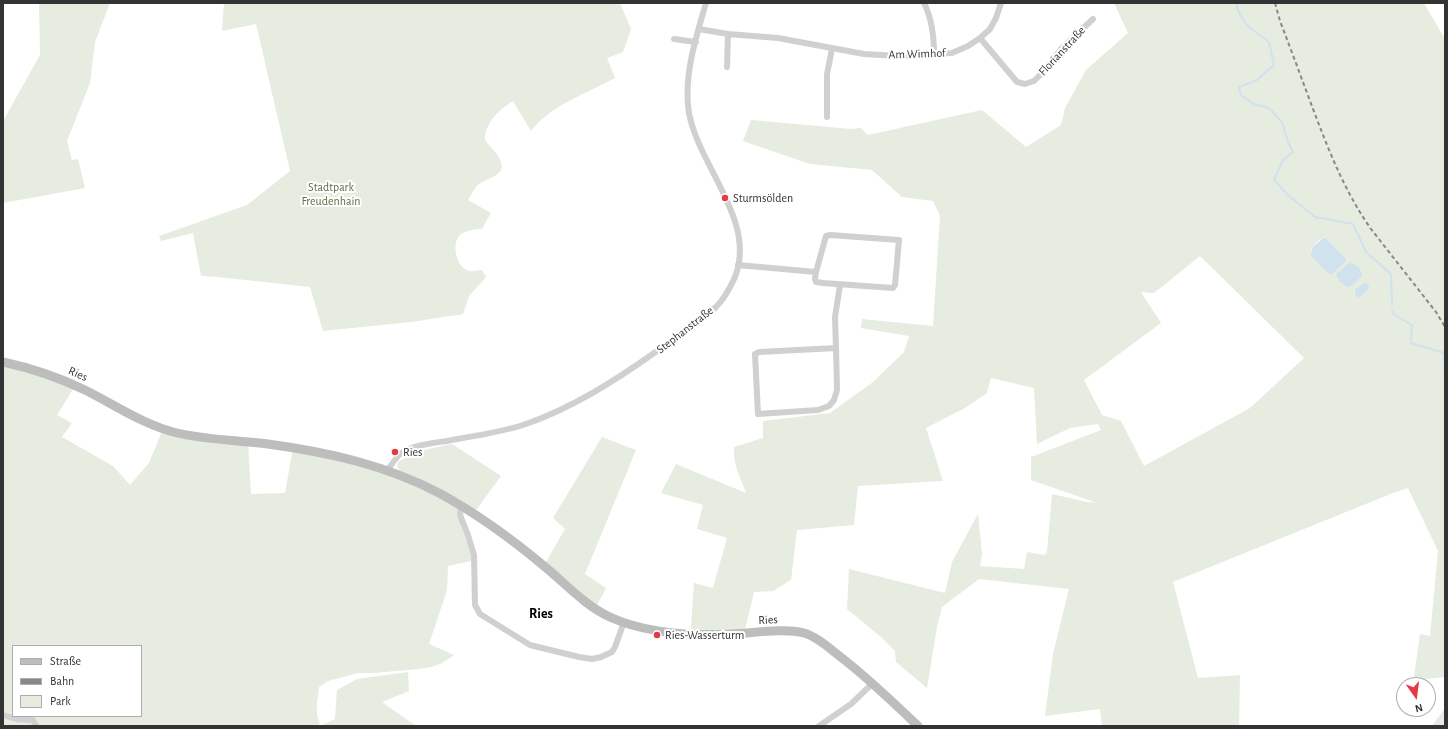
<!DOCTYPE html>
<meta charset="utf-8">
<style>
body{margin:0}
#map{position:relative;width:1448px;height:729px;overflow:hidden;background:#fff;font-family:"Alegreya Sans",sans-serif}
canvas{display:block}
.frame{position:absolute;inset:0;border:4px solid #333;pointer-events:none}
.legend{position:absolute;left:12px;top:645px;width:130px;height:72px;box-sizing:border-box;background:#fff;border:1px solid #adadad;margin:0;padding:5px 7px;list-style:none;font-size:12px;color:#333}
.legend li{display:flex;align-items:center;gap:8px;height:20px}
.legend b{width:20px;border:1px solid #adadad}
.north{position:absolute;left:1396px;top:677px;width:40px;height:40px;box-sizing:border-box;background:#fff;border:1px solid #adadad;border-radius:50%;rotate:166deg;font-size:11px;font-weight:700;line-height:16px;text-align:center;color:#333}
.north::after{content:'';display:block;margin:auto;width:14px;height:18px;background:#e63946;clip-path:polygon(50% 0,100% 100%,50% 72%,0 100%)}
</style>
<div id="map">
<canvas width="1448" height="729"></canvas>
<div class="frame"></div>
<ul class="legend">
<li><b style="height:5px;background:#bdbdbd"></b>Straße</li>
<li><b style="height:5px;background:#888"></b>Bahn</li>
<li><b style="height:11px;background:#e6ecdf"></b>Park</li>
</ul>
<div class="north">N</div>
</div>
<script>
const ctx = document.querySelector('canvas').getContext('2d');
ctx.lineJoin = 'round';
function fill(path, color) { ctx.fillStyle = color; ctx.fill(path, 'evenodd'); }
function trace(path, color, width, dash) { ctx.strokeStyle = color; ctx.lineWidth = width; ctx.lineCap = dash ? 'butt' : 'round'; ctx.setLineDash(dash || []); ctx.stroke(path); }
function label(font, color, halo, rows, align = 'center') {
  ctx.font = font + ' "Alegreya Sans",sans-serif'; ctx.lineWidth = 4; ctx.setLineDash([]); ctx.textBaseline = 'middle'; ctx.strokeStyle = halo; ctx.fillStyle = color; for (const [text, x, y, turn = 0] of rows) {
    ctx.save(); ctx.translate(x, y); ctx.rotate((+turn || 0) * Math.PI / 180); ctx.textAlign = isNaN(turn) ? turn : align; if (halo) ctx.strokeText(text, 0, 0); ctx.fillText(text, 0, 0); ctx.restore();
  }
}
fill(new Path2D(`
 M39,3H110L95,42L90,83L67,141L72,160L78,159L85,188L3,203V121L40,55Z
 M224,3H620L631,29L623,52L607,58L615,78C587,93 551,105 531,131L513,101C499,110 486,121 485,139C489,147 498,153 501,162C506,176 486,178 479,184C474,188 472,194 468,200L491,213L482,229C475,229 466,230 460,235C451,244 456,267 469,271C472,272 478,270 482,270L486,277L469,296L463,314L411,322L323,331L310,287L218,277L201,276L193,233L161,241L159,236L247,205L290,171L256,24L222,31Z
 M1114,3H1424L1445,39V677L1426,679L1414,677L1420,634L1430,636L1438,551L1408,488L1393,493L1173,582L1198,678L1240,675L1239,726H1102L1100,709L1045,716L1053,654L1069,589L979,579L942,607L937,627L927,688L896,662L895,651L881,637L847,609L849,569L945,593L952,562L978,514L982,554L980,566L1024,569L1027,552L1044,555L1047,552L1052,494L1087,502L1097,503L1031,480V457L1101,430L1098,424L1070,428L1037,444L1034,388L991,378L987,393L965,408L926,428L943,481L858,486L854,525L797,530L791,580L773,591L754,592L745,630L730,631L692,630L691,628L694,583L713,588L727,538L697,529L703,505L661,493L676,464L746,493C740,476 733,466 734,447L763,438V421L830,413L873,382L904,352L909,336L861,328L862,319L933,326L940,216L933,201L902,197L872,170L810,164L743,141L751,120L851,129L861,128L868,135L982,110L1026,147L1061,125L1065,108L1086,70L1128,33ZM1325,237L1345,258L1330,274L1310,255C1311,247 1318,240 1325,237ZM1200,256L1304,358L1250,408L1144,466L1121,421L1102,415L1084,380L1161,323L1141,292L1154,293ZM1365,283H1367L1370,288L1360,297H1357L1354,292Z
 M3,362L75,386L57,415L72,423L62,437L113,466L130,485L149,463L163,429L248,441L251,494L285,493L293,448L371,465L461,506L476,560L448,566L447,590L429,644L454,655L442,663L431,667L420,669L373,673H358L328,681L319,687C318,699 314,712 320,723L318,726H3ZM13,646H141V716H13Z
 M602,437L636,450L585,574L606,588L597,605H594L545,564L565,529L553,518Z
 M452,444L501,476L476,510L441,489L399,470L397,467L398,462C417,451 431,448 452,444Z
 M408,672L409,691L382,702L416,726H320L335,719L337,690L357,679Z
 M1445,708V726H1432Z`), '#e6ecdf');
fill(new Path2D(`
 M1323,238H1326L1346,259V261L1332,274L1328,273L1310,255L1313,247Z
 M1351,263C1357,265 1362,270 1362,276L1350,287C1344,286 1337,280 1336,274L1348,264Z
 M1364,283H1367L1370,288L1360,297H1357L1355,294V290Z`), '#cfe2ee');
trace(new Path2D(`
 M1236,3C1241,24 1253,30 1269,42L1274,65L1257,80L1239,87L1241,95L1254,104L1269,108L1282,122L1288,142L1293,152L1283,160L1274,180L1288,195L1315,217L1353,224L1366,252L1391,274L1392,304
 M1392,310L1393,314L1412,325L1411,343L1444,353L1445,385`), '#cfe2ee', 2);
trace(new Path2D(`
 M924,3C932,19 934,36 934,54
 M699,29L728,34L778,38L864,54L898,56L952,53L968,46L980,38L990,29L996,18L1001,3
 M980,38L1017,82L1025,84L1034,81L1046,69L1061,49L1093,19
 M674,39L696,42
 M727,67L728,34
 M827,117V74L832,49
 M738,265L816,272L826,236L830,235L899,240L895,285L893,288L823,283L816,282L815,279L816,272
 M836,348L837,390L834,400L829,406L818,410L758,414L755,354L759,352L836,348L835,317L840,285
 M387,471C391,465 395,459 400,454C413,445 432,443 447,441C472,436 498,433 523,425C571,409 616,380 657,351C677,338 698,324 716,307C724,299 730,288 735,277C757,221 699,167 689,113C683,77 696,37 706,3
 M461,506L460,515L468,535L474,555L475,605L480,614L530,645L579,657L592,659L601,657L612,652L615,647L624,622
 M3,715L16,719L33,720L36,726
 M819,726L851,704L873,683`), '#d0d0d0', 6);
trace(new Path2D(`
 M3,362C31,368 58,377 85,390C115,405 144,425 177,433C207,440 238,440 268,444C327,452 386,465 439,493C474,512 513,540 544,566C566,584 585,606 612,618C649,634 693,636 733,634C753,633 785,628 804,633C818,637 830,649 842,658C869,679 893,702 918,726`), '#bdbdbd', 9);
trace(new Path2D(`
 M1275,3L1280,21C1290,47 1300,74 1310,101C1327,146 1343,189 1371,229L1436,312L1445,327`), '#888', 2, [4, 3]);
for (const [x, y, r, color] of [
 [725,198,4,"#e63946"],
 [395,452,4,"#e63946"],
 [657,635,4,"#e63946"]
]) { const dot = new Path2D(); dot.arc(x, y, r, 0, 2 * Math.PI); ctx.fillStyle = color; ctx.fill(dot); trace(dot, '#fff', 1.5); }
label('12px', '#333', '#fff', [
 ["Florianstraße",1062,51,-47],
 ["Am Wimhof",917,54,-2],
 ["Stephanstraße",685,330,-38],
 ["Ries",78,374,24],
 ["Ries",768,620,-3]
]);
label('12px', '#56703f', '#fff', [
 ["Stadtpark",331,187],
 ["Freudenhain",331,201]
]);
label('12px', '#333', '#fff', [
 ["Sturmsölden",733,198],
 ["Ries",403,452],
 ["Ries-Wasserturm",665,635]
], 'left');
label('bold 14px', '#000', '#fff', [
 ["Ries",541,614]
]);
</script>
